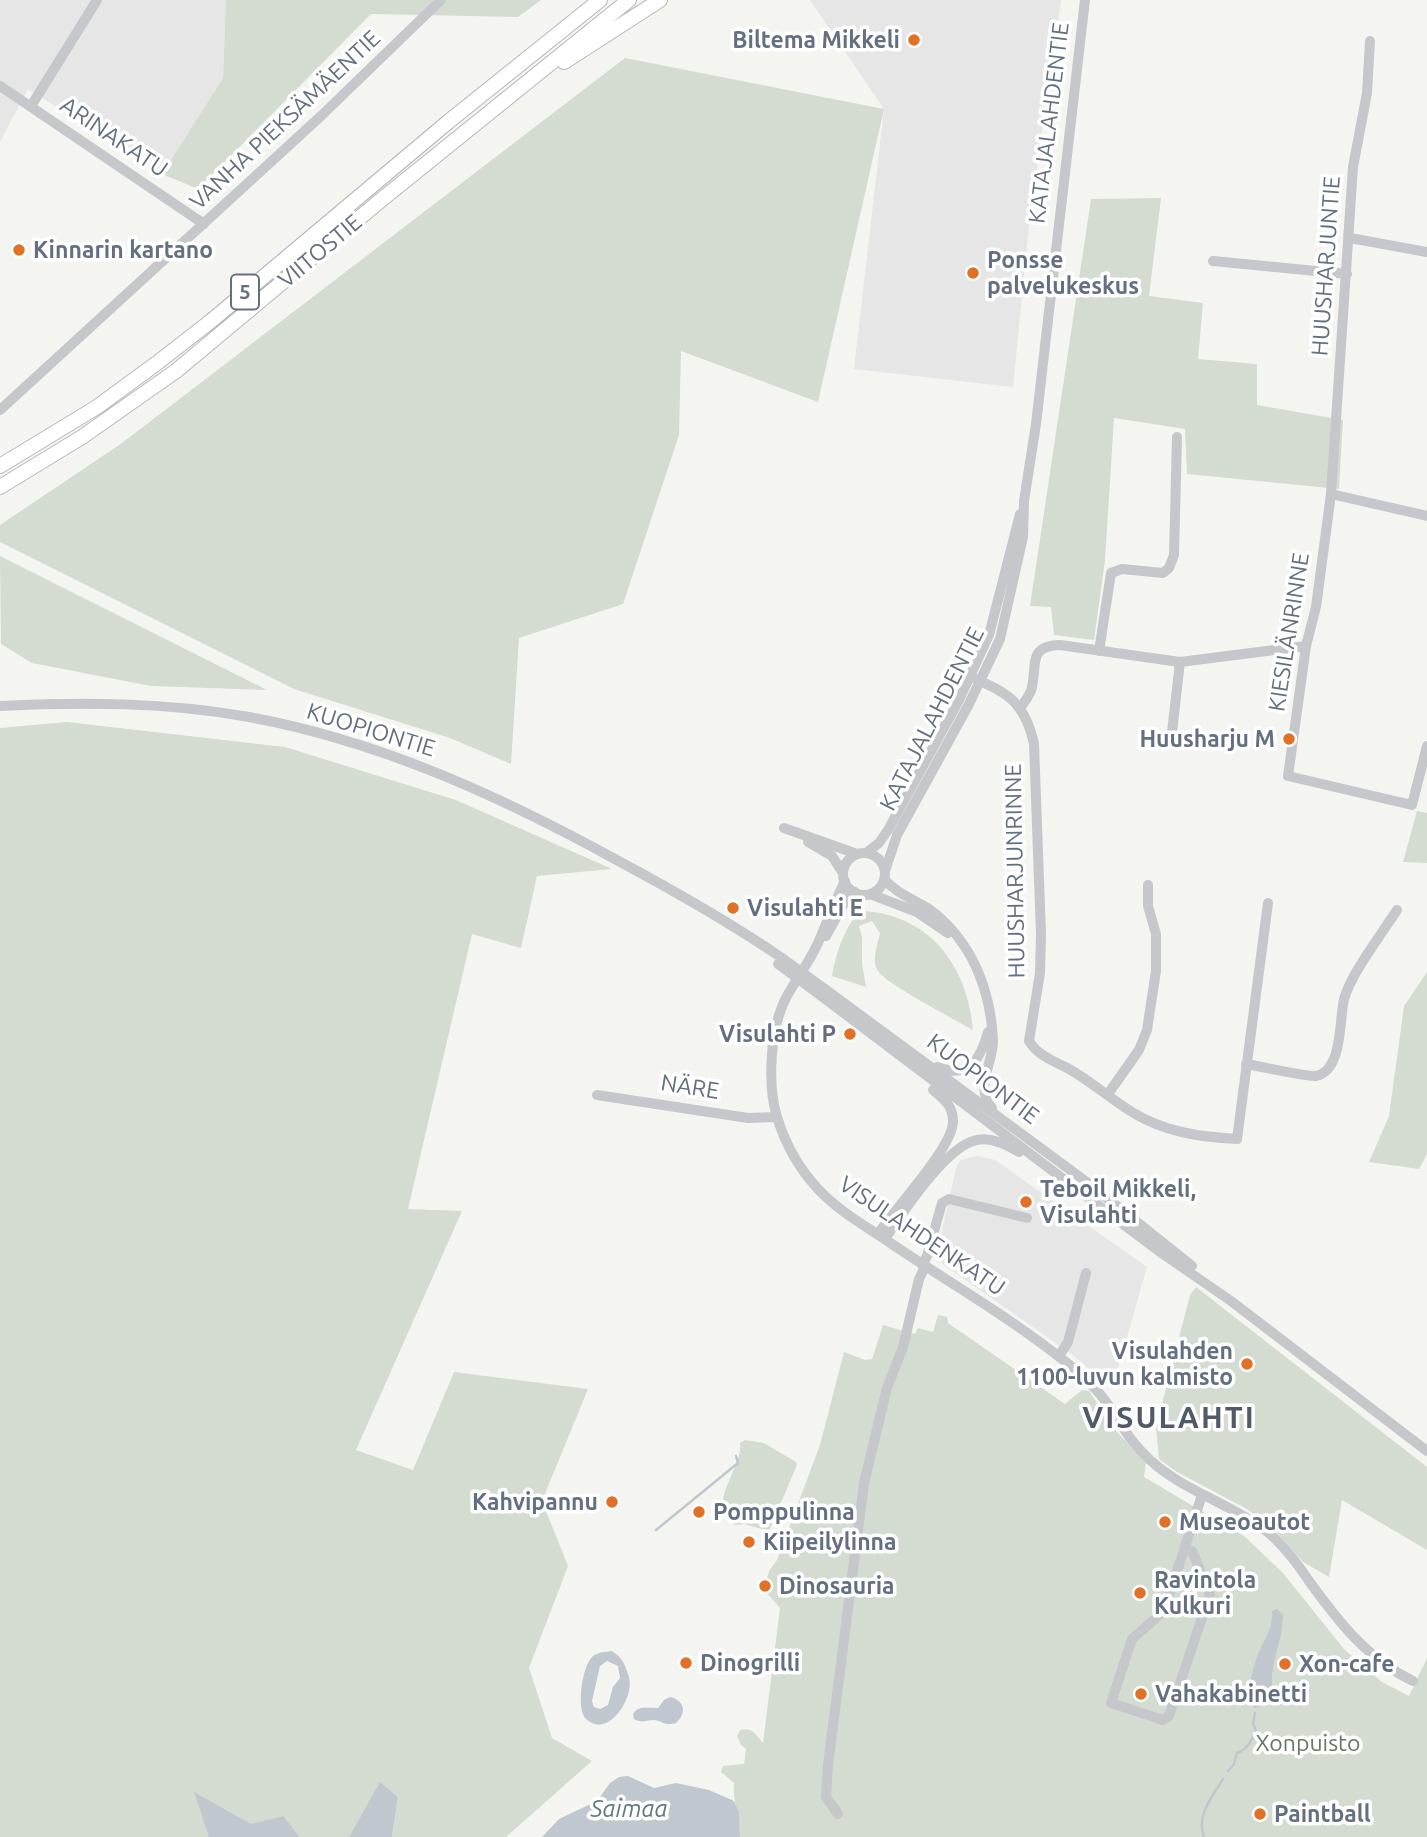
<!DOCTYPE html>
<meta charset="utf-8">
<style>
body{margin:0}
canvas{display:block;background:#f4f5f1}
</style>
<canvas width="1427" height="1837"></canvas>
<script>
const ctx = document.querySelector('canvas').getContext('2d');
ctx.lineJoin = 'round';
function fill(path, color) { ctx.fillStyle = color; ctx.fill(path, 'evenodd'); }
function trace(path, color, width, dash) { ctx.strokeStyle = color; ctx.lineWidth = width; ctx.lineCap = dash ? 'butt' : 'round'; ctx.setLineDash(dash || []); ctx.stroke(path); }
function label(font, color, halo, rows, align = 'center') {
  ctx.font = font + ' Ubuntu,sans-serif'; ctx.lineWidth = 7; ctx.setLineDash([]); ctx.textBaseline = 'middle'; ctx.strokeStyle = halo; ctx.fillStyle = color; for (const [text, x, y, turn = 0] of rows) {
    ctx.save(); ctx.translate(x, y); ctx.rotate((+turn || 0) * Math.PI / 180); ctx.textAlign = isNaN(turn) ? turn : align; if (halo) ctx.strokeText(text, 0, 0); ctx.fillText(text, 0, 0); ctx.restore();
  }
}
fill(new Path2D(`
 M0,0H226L223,78L162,174L28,89L0,142Z
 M810,0H1061L1030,217L1013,387L854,369L884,109Z
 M978,1156L995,1160L1147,1267L1112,1389L1073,1355L941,1263L937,1252L957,1165L961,1160Z`), '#e5e6e5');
fill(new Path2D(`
 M226,0H541L518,17L371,14L198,189L162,174L223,78Z
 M625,58L884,109L818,402L681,351L679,435L623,604L519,638L511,764L450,738L294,689L0,542V525L122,443Z
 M1161,198L1149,296L1203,303L1198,359L1257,364V405L1343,420L1339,489L1187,474L1185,429L1114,418L1105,560L1094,640L1054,635L1051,607L1030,606L1091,199Z
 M0,556L267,690L151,686L32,663L1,644Z
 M67,722L285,747L456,800L612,869L537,876L521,948L472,934L408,1209L462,1211L356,1450L413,1470L454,1372L588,1389L542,1501L568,1566L529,1668L552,1738L592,1761L506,1837H392L398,1797L380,1783L349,1837H300L282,1816L209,1837H0V728Z
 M1417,811L1427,813V863L1403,862Z
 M860,911C929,913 968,966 973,1030C956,1020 886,984 878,971C871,960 878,944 880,933L872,921L859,926L862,937V963L866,987L832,976C836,953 844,928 860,911Z
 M1427,972V1154L1419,1169L1369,1162L1389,1116L1404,1006Z
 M1196,1287L1427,1467V1550L1342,1500L1329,1577L1303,1562L1270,1525L1245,1508L1177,1472L1159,1459L1156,1427L1190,1295Z
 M938,1315L947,1317L948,1323L1065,1404L1082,1390L1089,1391L1117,1432L1146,1463L1144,1477L1244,1536L1283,1573L1344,1649L1382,1682L1409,1696L1427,1658V1837H740C741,1817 732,1802 734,1783L721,1772L723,1766L744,1764L746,1749L741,1745L737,1736L740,1730C753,1727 756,1735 763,1743L780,1608L764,1590L769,1571L777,1560L820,1445L844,1352L865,1360L872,1359L883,1325L915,1334L918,1328L933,1332Z
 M745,1440L764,1443L796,1462L797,1465L769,1531L744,1524L735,1525C703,1505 744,1468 740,1443Z`), '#d4dcd2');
fill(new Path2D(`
 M1277,1609L1283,1615C1282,1623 1282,1632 1280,1639C1276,1655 1271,1668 1272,1685L1279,1689L1275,1699L1255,1708L1248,1701C1249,1687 1251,1676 1255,1663C1260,1645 1274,1630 1272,1611Z
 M612,1651C623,1658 625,1665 629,1677C635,1697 608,1740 586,1719C576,1709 582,1667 592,1657C597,1652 605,1652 612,1651ZM607,1661L618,1666L620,1678L613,1687L608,1705L600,1709L594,1707L592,1701L600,1666Z
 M670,1697C685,1701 687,1713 676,1723C664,1727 661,1719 652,1720C644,1721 642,1723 634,1719L633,1714C638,1705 649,1708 658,1708L664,1700Z
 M628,1776L654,1788L676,1783L709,1790L734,1801L739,1813L740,1837H542L559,1819L597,1801L610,1783L619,1777Z
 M380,1782L398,1797L392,1837H349Z
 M194,1792L251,1824L283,1816L300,1837H209Z`), '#c0c7ce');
trace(new Path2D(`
 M656,1530L738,1463L736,1456
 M1228,1771L1234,1764L1237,1753C1248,1749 1251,1741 1256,1731L1253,1723L1255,1713
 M1204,1837C1196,1815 1212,1797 1223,1779`), '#c0c7ce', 2.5);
const highway = new Path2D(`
 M564,62L660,0
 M0,466L97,407L157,363L211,321L448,122L600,0
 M0,487L82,437L176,371L381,200L629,0`);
trace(highway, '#b5b7bb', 16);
trace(new Path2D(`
 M1370,41L1367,93L1353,167L1331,494L1316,607L1306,646L1288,776L1412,805L1427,746
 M0,86L204,224
 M31,106L97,0
 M1350,238L1427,252
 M1213,261L1347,274
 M0,410L321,116L441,0
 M1331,494L1427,516
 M1099,651L1111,573L1122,569L1163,573L1169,568L1174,555L1177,437
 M971,677C1009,693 1025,703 1034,744L1041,934L1040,973L1029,1041C1038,1056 1054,1061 1069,1069C1091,1081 1110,1099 1132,1112C1164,1132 1200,1137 1237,1139L1268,903
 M0,706C83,702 166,702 249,717C379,741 498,795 613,858C671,889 728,921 782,958
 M1021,707C1025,701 1031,694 1032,687C1037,664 1028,646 1060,645L1180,662L1306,646
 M1171,741L1180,662
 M784,828L857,854
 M808,842L832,856L843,873
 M866,853L879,843L888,830L959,700L989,635L1020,514
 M843 874a21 21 0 1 1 42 0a21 21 0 1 1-42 0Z
 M885,871L897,835L968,706L1000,639L1023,537L1024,501L1036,424L1085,0
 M884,879C897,894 913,899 929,909C949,923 966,945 976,967C986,989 992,1017 993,1041C993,1064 974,1087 992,1108
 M845,881C835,901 827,922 818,943C810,961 797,978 787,996C770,1027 767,1084 777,1117C785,1143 800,1170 819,1190C839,1211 862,1224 886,1240C946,1281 1010,1317 1067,1363C1084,1376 1098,1390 1110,1407C1124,1428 1130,1442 1150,1460C1184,1491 1229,1503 1265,1530C1283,1544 1297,1563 1309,1581C1338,1621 1367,1659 1413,1681
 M870,894L917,912L948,933
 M826,936L847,898L855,892
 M825,989L1088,1183L1192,1266
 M820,995L1160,1252L1231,1301L1427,1451
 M1246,1064C1259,1066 1306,1077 1316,1076C1343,1070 1339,1021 1344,999C1352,972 1381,935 1397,910
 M937,1067C968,1079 980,1061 988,1032
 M1108,1094L1139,1050L1147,1030L1156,971V934L1148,906V885
 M597,1095L748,1118L777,1117
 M878,1234C894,1210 954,1146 953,1121C953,1106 944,1099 933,1090
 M885,1239C902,1213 947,1145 977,1140C992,1137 1007,1145 1019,1152
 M922,1265L927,1256L942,1203L949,1199L1027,1218
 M1059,1356L1068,1342L1086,1273
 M1185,1548L1192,1551L1210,1594L1169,1716L1163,1720L1111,1703L1132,1639L1164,1611L1202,1495
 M838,1814L826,1797L828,1765L864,1483L887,1388L903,1347L919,1279L925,1267`), '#c5c7cb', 10);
trace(highway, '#fff', 14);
trace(new Path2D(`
 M782,958L825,989
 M778,964L820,995`), '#c5c7cb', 10);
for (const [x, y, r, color] of [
 [914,40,7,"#e07126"],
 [19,250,7,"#e07126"],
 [973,273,7,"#e07126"],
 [1289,739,7,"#e07126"],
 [733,908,7,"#e07126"],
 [850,1034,7,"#e07126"],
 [1026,1202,7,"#e07126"],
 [1247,1364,7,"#e07126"],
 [612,1502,7,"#e07126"],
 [699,1512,7,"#e07126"],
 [1165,1522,7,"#e07126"],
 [749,1542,7,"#e07126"],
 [765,1586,7,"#e07126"],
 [1140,1593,7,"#e07126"],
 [686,1663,7,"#e07126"],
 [1285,1664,7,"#e07126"],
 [1141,1694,7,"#e07126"],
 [1260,1814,7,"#e07126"]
]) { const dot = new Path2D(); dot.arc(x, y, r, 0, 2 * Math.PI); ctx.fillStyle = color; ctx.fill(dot); trace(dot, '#fff', 2.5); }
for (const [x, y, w] of [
 [245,292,28]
]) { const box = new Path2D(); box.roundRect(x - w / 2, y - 17.5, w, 35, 5); ctx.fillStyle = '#fff'; ctx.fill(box); trace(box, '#647082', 2); }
label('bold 21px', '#647082', null, [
 ["5",245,292]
]);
label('bold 23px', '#647082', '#fff', [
 ["Biltema Mikkeli",900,40,"right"],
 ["Kinnarin kartano",33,250],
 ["Ponsse",987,260],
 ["palvelukeskus",987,286],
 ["Huusharju M",1275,739,"right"],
 ["Visulahti E",747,908],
 ["Visulahti P",836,1034,"right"],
 ["Teboil Mikkeli,",1040,1189],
 ["Visulahti",1040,1215],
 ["Visulahden",1233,1351,"right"],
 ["1100-luvun kalmisto",1233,1377,"right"],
 ["Kahvipannu",598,1502,"right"],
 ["Pomppulinna",713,1512],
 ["Museoautot",1179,1522],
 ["Kiipeilylinna",763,1542],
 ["Ravintola",1154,1580],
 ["Kulkuri",1154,1606],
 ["Dinosauria",779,1586],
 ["Dinogrilli",700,1663],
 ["Xon-cafe",1299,1664],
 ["Vahakabinetti",1155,1694],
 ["Paintball",1274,1814]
], 'left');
label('23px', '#647082', '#fff', [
 ["VANHA PIEKSÄMÄENTIE",285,120,-43],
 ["KATAJALAHDENTIE",1049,123,-83],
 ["ARINAKATU",114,137,34],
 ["VIITOSTIE",320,251,-40],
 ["HUUSHARJUNTIE",1326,266,-86],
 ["KIESILÄNRINNE",1289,632,-81],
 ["KATAJALAHDENTIE",932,719,-63],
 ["KUOPIONTIE",371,730,17],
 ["HUUSHARJUNRINNE",1015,871,-91],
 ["KUOPIONTIE",983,1079,37],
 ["NÄRE",690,1087,9],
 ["VISULAHDENKATU",922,1236,34]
]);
label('23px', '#647963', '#fff', [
 ["Xonpuisto",1308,1743]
]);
label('italic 24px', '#657785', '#fff', [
 ["Saimaa",629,1809]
]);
ctx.letterSpacing = '2px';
label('bold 30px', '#525a67', '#fff', [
 ["VISULAHTI",1169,1418]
]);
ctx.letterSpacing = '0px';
</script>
